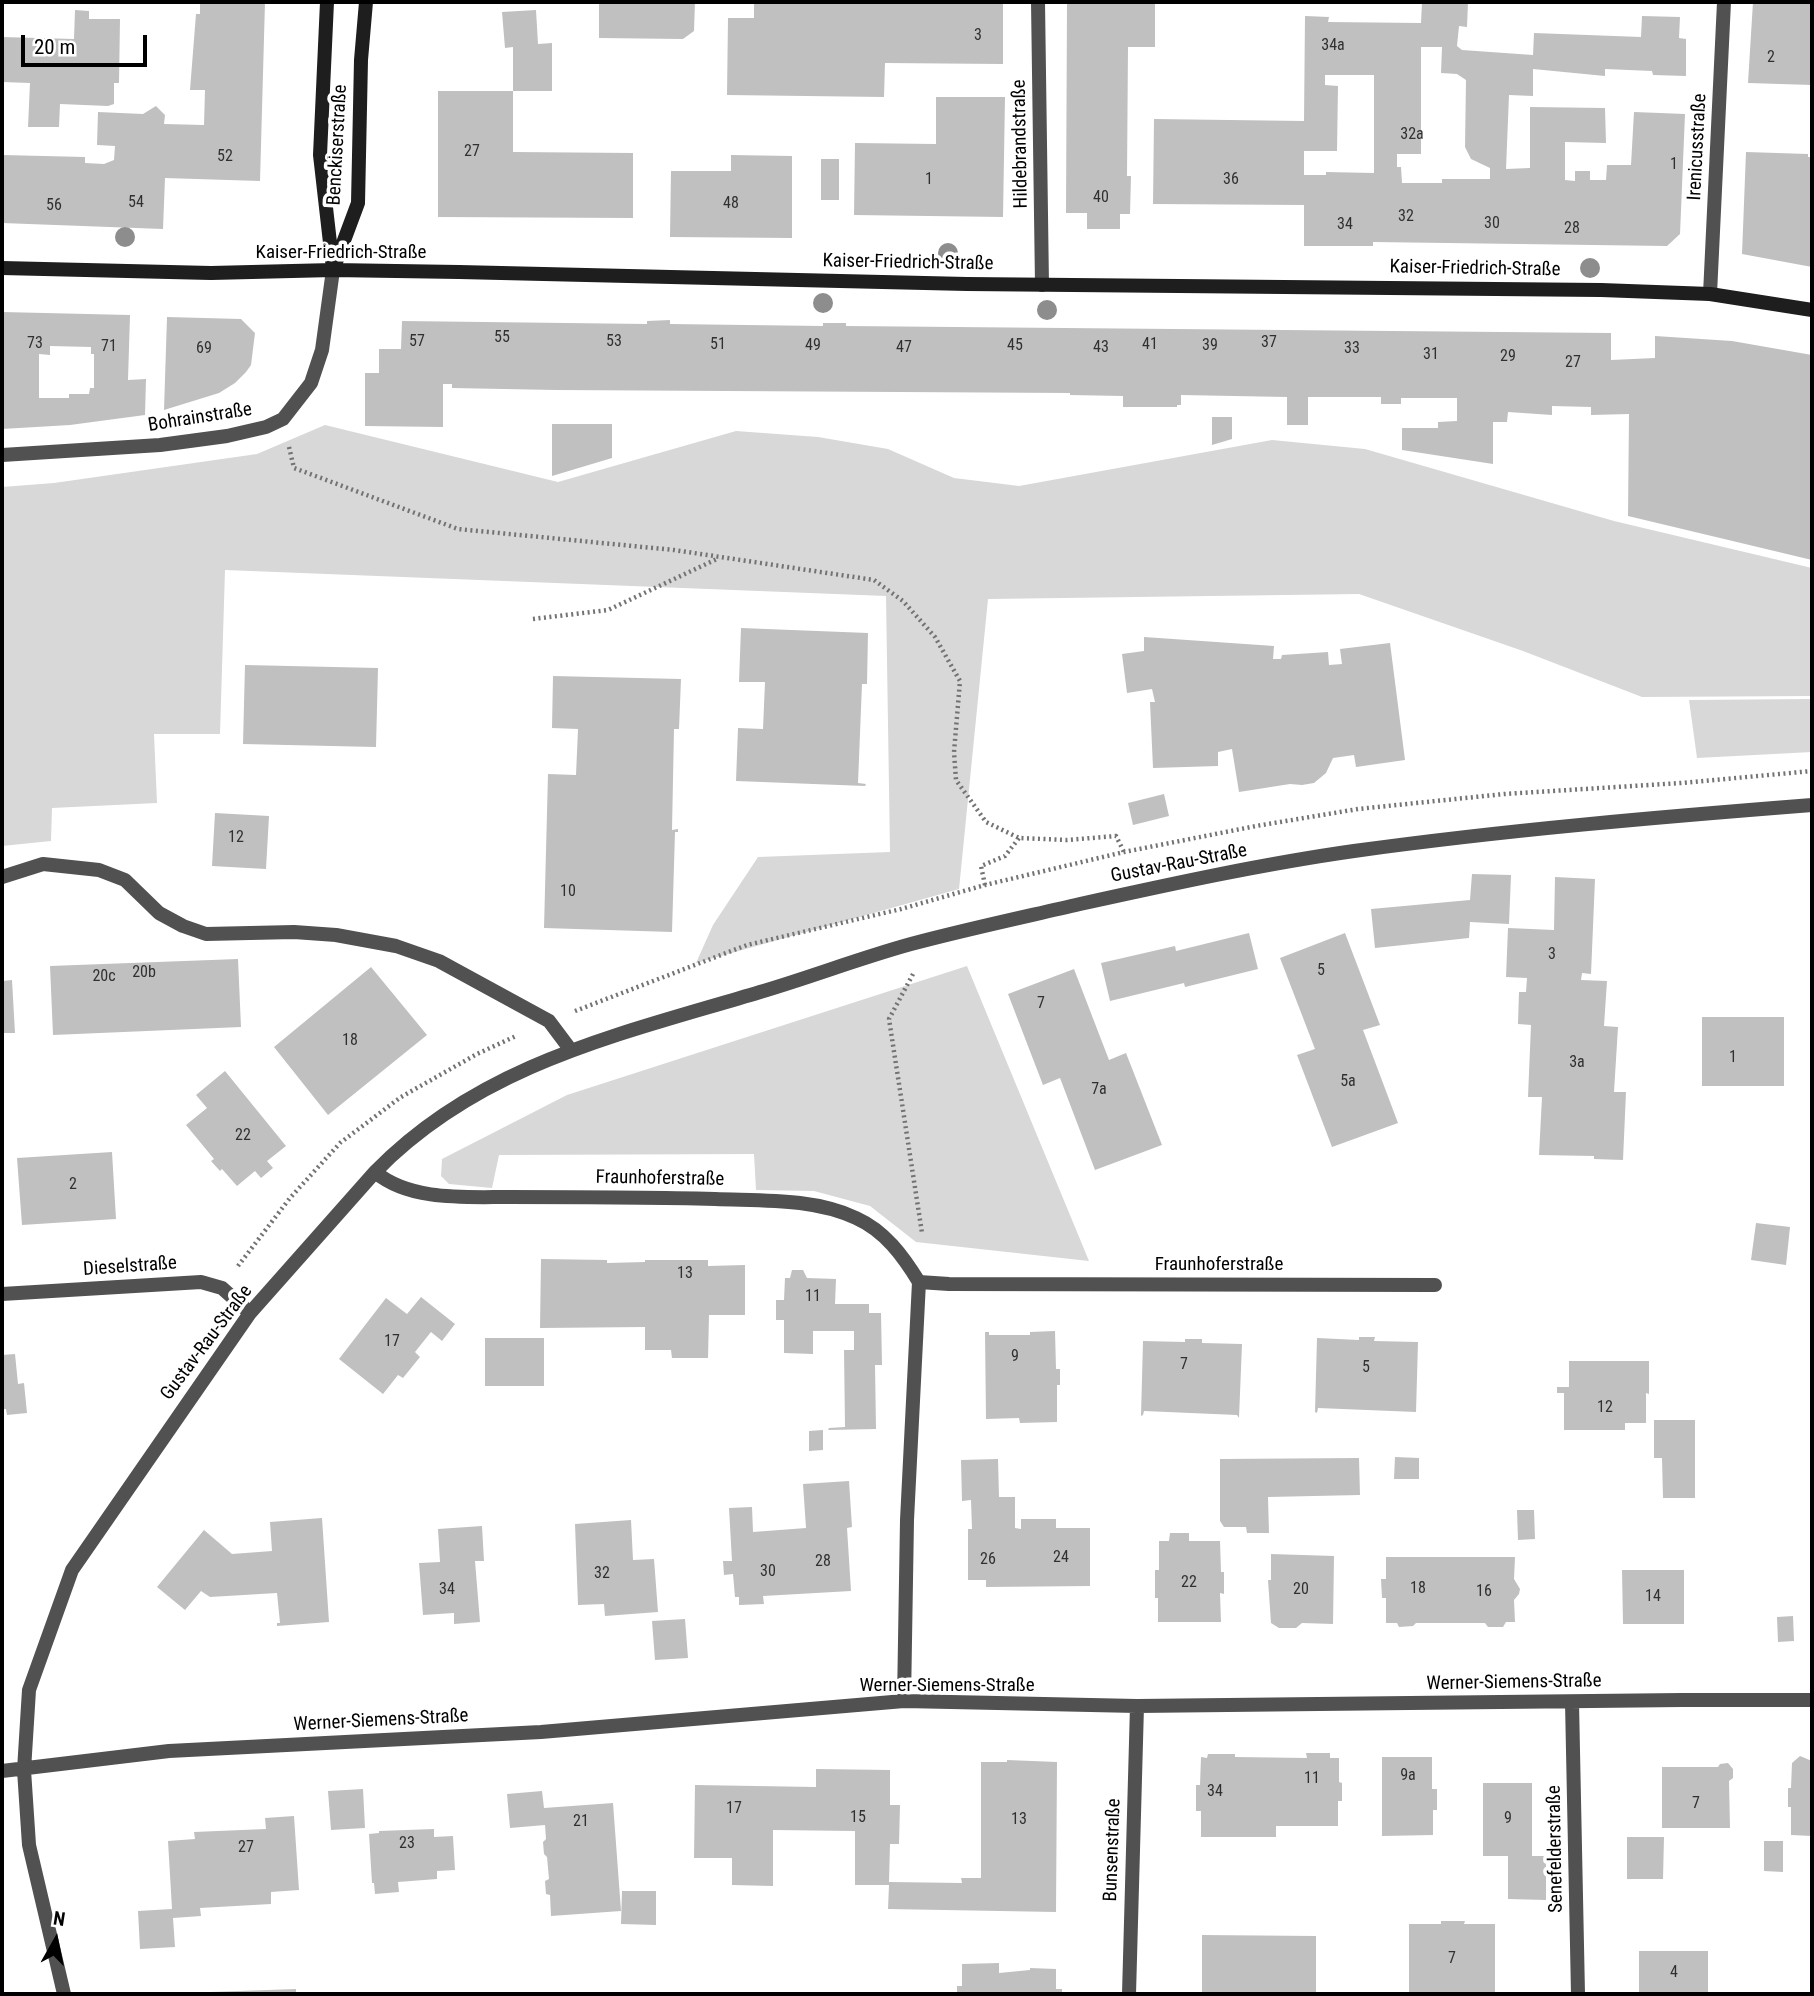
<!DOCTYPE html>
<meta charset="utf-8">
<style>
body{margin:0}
#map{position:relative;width:1814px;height:1996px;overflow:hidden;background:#fff;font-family:"Roboto Condensed",sans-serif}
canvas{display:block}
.frame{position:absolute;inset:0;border:4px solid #000;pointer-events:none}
.north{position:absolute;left:21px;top:1905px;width:70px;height:70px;-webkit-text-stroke:5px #fff;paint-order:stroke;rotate:9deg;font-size:19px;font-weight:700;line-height:28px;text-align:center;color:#000}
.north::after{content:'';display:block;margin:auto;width:24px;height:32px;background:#000;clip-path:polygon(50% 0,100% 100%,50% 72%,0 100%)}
.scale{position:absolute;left:21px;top:35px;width:126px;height:32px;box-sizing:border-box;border:4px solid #000;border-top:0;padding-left:9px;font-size:21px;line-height:24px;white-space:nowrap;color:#000;-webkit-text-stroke:5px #fff;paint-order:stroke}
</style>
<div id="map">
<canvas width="1814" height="1996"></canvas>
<div class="frame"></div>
<div class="north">N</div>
<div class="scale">20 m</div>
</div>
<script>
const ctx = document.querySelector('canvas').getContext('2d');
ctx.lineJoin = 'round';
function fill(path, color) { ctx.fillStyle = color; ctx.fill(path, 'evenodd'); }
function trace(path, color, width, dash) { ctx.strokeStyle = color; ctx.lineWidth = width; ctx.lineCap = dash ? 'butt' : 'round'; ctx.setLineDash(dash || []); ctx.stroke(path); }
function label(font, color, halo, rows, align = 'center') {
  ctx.font = font + ' "Roboto Condensed",sans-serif'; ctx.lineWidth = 7; ctx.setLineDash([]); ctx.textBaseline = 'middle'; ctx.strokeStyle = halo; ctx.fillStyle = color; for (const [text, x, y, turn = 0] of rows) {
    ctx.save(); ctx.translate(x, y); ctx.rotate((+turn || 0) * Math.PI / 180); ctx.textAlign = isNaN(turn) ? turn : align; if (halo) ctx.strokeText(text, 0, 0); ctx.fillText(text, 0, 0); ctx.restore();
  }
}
fill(new Path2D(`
 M325,425L558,482L736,431L818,437L888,449L954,478L1019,486L1272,440L1365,449L1614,521L1812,568V696L1642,697L1523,651L1359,594L988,599L959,889L696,963L713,925L758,857L890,852L886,596L225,570L220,734H154L157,803L52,808L51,841L2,846V487L54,483L257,454Z
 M1812,699V752L1697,758L1689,700Z
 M967,966L1089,1261L916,1242L870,1206L814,1191L756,1190L754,1154L499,1155L492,1188L449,1184L441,1176L442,1159L567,1095Z`), '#d8d8d8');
fill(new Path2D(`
 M200,2H265L260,181L165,178L163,229L2,223V155L85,157V163L104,164L114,160L115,146L97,145L98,112L143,114L156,106L165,115L164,124L204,125L205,90H190L196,14H200Z
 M599,2H695L694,31L683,39L599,38Z
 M754,2L958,4V2H1003V64L885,63L884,97L727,95L728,18H754Z
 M1067,2H1155V47H1128L1127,176H1131L1130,214H1120V229H1087V213H1066Z
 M1422,2H1468L1467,27L1459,26L1457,46L1462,50L1533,55L1534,33L1641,37L1642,16L1680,17L1679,38L1686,39V76L1653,75L1652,71L1605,69V76L1533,69V96L1509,95L1506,169L1530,168V107L1605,108L1606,143L1565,142V180L1575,181V171H1590V180H1606L1607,165H1631L1634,112L1685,114L1680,234L1667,246L1373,242V246H1304V205L1153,204L1154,119L1304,121L1305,16L1329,17L1328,22L1421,23ZM1421,47H1442L1441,73L1457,74L1466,80L1465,147L1471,159L1490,168V179H1442V183H1402L1401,167H1397V154H1421ZM1325,75H1374V173L1326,172V175H1304V151H1337L1338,86L1325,85Z
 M1753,2H1812V85L1748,83Z
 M75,10L89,11V19H120L119,83H114V104L108,106L60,104L59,127H28L30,83L2,82V37L74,39Z
 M536,10L538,44L552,43V91H513V47L505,48L502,12Z
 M438,91H513V152L633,153V218L438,217Z
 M936,97H1005L1003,217L854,215L855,143L936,144Z
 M1746,152L1808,154V157H1812V267L1742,254Z
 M731,155L792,156V238L670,237L671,171H731Z
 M821,159H839V200H821Z
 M2,312L130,315L128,380L146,379L145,415L70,425L2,429ZM50,346L91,347V354H94V388H90L89,394H69V398H39V354L50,355Z
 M167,317L241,319L255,333L251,365L246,372L235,383L219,393L164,410Z
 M670,320V324L823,326V323H846V326L1611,333V360L1655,358V336L1732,341L1812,355V560L1628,516L1629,414L1591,415V407L1552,406V415L1508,412L1507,422H1493V464L1402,450V428H1438V422L1457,421V398H1401V404H1381V397H1308V425H1287V397L1181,395V405H1177V407H1123V396L1070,395V393L556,390L452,388V384H443V427L365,426V373H379V349H401L402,321L647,324V321Z
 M1212,417H1232V439L1212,445Z
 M552,424H612V458L552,476Z
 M741,628L868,633L867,684H862L858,783L866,784L865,786L736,781L738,728L763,729L765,682H739Z
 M1144,637L1274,646L1273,659H1281L1282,655L1328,652L1329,665L1342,664L1340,649L1390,643L1405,760L1356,767L1354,755L1333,758L1326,773L1314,783L1302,785L1290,784L1239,792L1232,749L1218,752V766L1153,768L1150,702H1155L1152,689L1127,693L1122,654L1144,651Z
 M245,665L378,668L376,747L243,744Z
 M553,676L681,679L679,729H674L672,830L678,829V832H675L672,932L544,928L548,774L576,775L578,729L552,728Z
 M1164,794L1169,816L1133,825L1128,803Z
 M215,813L269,816L266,869L212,866Z
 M1472,874L1511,875L1509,924L1470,922L1469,938L1375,948L1371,909L1470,900Z
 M1555,877L1595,879L1591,974L1582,973L1581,980L1607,981L1604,1026L1618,1027L1614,1092H1626L1623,1160L1594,1159V1156L1539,1155L1542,1097H1528L1531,1025L1518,1024L1519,992H1526L1527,978L1506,977L1508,928L1554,930Z
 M1249,933L1258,969L1185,987L1184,983L1110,1001L1101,963L1175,946L1176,951Z
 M1345,933L1380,1025L1363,1030L1398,1123L1332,1147L1297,1055L1315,1049L1280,958Z
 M238,959L241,1027L53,1035L50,966Z
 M371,967L427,1035L328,1115L274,1047Z
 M1074,969L1109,1060L1126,1053L1162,1145L1095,1170L1060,1078L1043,1085L1008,994Z
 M12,980L15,1033H2V981Z
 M1702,1017H1784V1086H1702Z
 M225,1071L286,1146L267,1161L273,1168L261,1178L255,1171L237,1186L222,1169L220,1171L211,1161L214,1159L186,1125L207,1108L196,1095Z
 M112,1152L116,1219L22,1225L17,1158Z
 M1756,1223L1790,1227L1786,1265L1751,1260Z
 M541,1259L607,1260V1263L645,1262V1260H708V1266L745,1265V1315H709L708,1358H672L671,1350H645V1327L540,1328Z
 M792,1270H803L807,1278L836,1279L835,1304H869V1313H881L882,1365H875L876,1429L828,1430L829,1428L845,1427L844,1350H854V1331H813V1354L784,1353V1320H776V1300H784L785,1278H790Z
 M421,1297L455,1324L442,1341L431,1332L415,1352L420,1357L403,1378L398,1375L383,1394L339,1359L386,1298L407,1314Z
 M1055,1331L1056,1369H1060V1385H1057V1422L1020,1423L1019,1418L986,1419L985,1332H989V1335H1030V1332Z
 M1359,1337H1375L1374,1341L1418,1342L1416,1412L1318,1408L1317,1413L1315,1412L1317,1338L1359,1340Z
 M485,1338H544V1386H485Z
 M1185,1339H1202V1343L1242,1344L1239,1418L1237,1415L1144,1411L1143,1415L1141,1416L1143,1341L1185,1342Z
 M15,1354L18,1384L24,1383L27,1413L7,1415L6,1409H2V1355Z
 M1569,1361H1649V1394L1646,1393V1423H1625V1430H1564V1393H1557V1387H1569Z
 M1654,1420H1695V1498H1663L1662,1458H1654Z
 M823,1430V1450L809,1451V1431Z
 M1395,1457L1419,1458V1479H1394Z
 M1359,1458L1360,1495L1268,1497L1269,1533H1247L1246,1527H1224L1220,1521V1459Z
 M998,1459L999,1497H1015V1528L1021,1529V1519H1056V1528H1090V1586L986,1587V1580H968V1529H972L971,1500L962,1501L961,1460Z
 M849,1481L852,1527L847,1528L851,1591L763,1596L764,1604L739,1605V1597H735L733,1574L724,1575L723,1561H732L729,1508L752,1507L753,1532L806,1528L803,1484Z
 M1517,1510H1534L1535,1539L1518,1540Z
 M322,1518L329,1622L277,1626V1623H280L277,1593L210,1597L201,1591L185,1610L157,1587L204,1530L232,1554L272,1551L270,1522Z
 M631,1520L633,1560L654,1559L658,1612L605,1616L604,1604L578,1605L575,1524Z
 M482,1526L484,1561H475L480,1622L454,1624V1613L423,1615L419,1563L440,1562L438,1529Z
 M1170,1533H1189V1541H1220L1221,1572H1224V1594L1220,1593L1221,1622H1158V1598H1155V1570H1159V1541H1169Z
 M1271,1554L1334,1556L1333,1624L1302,1623L1296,1628H1279L1271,1623L1268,1580H1271Z
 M1386,1557H1515L1514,1579L1520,1589L1519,1594L1514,1600L1515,1622H1506L1503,1627H1488L1485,1623H1416L1413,1626L1399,1627L1397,1623H1386V1598H1382L1381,1579H1386Z
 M1622,1570H1684V1624H1623Z
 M1793,1616L1794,1641L1778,1642L1777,1617Z
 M685,1619L688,1658L655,1660L652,1621Z
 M1306,1753H1330V1758H1339V1782L1342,1783V1801H1338V1826H1276V1837H1201V1811H1196V1785H1200L1201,1757L1207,1758L1208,1754H1235V1757L1307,1758Z
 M1800,1756L1812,1761V1836L1791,1835V1807H1788V1788H1791L1792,1763Z
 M1382,1757H1432V1789H1437V1810H1433V1835L1382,1836Z
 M1007,1760L1057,1762L1056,1912L888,1909L889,1885H855V1831L773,1830V1886L732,1885V1858H694L695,1785L816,1787V1769L890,1770V1805H900L899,1844H890L889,1882L962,1883L961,1878H981V1762H1007Z
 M1728,1763L1733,1769V1778L1729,1781L1730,1828H1662V1767H1718L1720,1764Z
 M1483,1783H1532V1856H1546V1900L1508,1899V1856H1483Z
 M363,1789L365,1828L331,1830L328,1791Z
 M542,1791L544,1808L613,1803L621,1911L551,1916L550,1895L546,1894L545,1881L549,1879L547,1857L544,1854L543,1842L546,1839L545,1825L510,1828L507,1794Z
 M294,1816L299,1890L271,1892V1904L200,1908L201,1916L173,1918L175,1947L140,1949L138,1911L172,1909L168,1841L195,1839L194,1832L266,1829L265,1818Z
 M434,1829V1837L453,1836L455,1870L437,1871V1879L398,1882L399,1892L375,1894L374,1883H372L369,1834L379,1833V1831Z
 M1627,1837H1664L1663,1879H1627Z
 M1764,1841H1783V1872L1764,1871Z
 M622,1891H656V1925L621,1924Z
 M1441,1921H1465L1464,1924H1495V1993L1409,1994V1924H1441Z
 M1202,1935L1316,1936V1994H1202Z
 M1639,1951H1708V1994H1639Z
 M999,1963V1973L1030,1970V1968L1056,1969V1989H1062V1994H957V1986H962V1964Z
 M296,1989V1994H210V1992Z`), '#c0c0c0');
trace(new Path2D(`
 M289,447L294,468L458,529L674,550L874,580L903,601L935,637L960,681L954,752L956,780L986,822L1019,838L1067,840L1116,836L1124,852
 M533,619L608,610L719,558
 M985,885L981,866L1005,856L1019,838
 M913,974L889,1019L922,1233
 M575,1011L747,945L901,909L985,885L1124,852L1256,826L1358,809L1504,794L1681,783L1812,771
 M238,1266L290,1198L340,1143L401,1097L477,1054L516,1036`), '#737373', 4.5, [2, 3.5]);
trace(new Path2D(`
 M1038,2L1042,285
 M1710,294L1724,2
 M2,455L160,445L227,436L266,427L283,419L311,383L322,350L333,270
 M2,877L43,864L99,870L125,880L159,913L183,926L206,934L294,932L336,935L396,946L439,961L549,1021L570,1049
 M375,1172C410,1201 464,1197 508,1197C577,1197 646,1197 715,1199C762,1201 813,1198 856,1218C885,1231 903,1256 919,1282L907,1520L904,1701
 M919,1282L949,1284L1435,1285
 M2,1294L201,1282L222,1288L250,1313
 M1572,1702L1578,1994
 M2,1771L169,1751L541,1732L904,1701L1137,1706L1682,1700H1812
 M64,1994L29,1845L24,1770L29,1690L72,1570L250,1313L375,1172C480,1064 621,1034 760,992C811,977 860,958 911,944C967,929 1024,917 1080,904C1171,884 1262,864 1354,851C1506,830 1659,817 1812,805
 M1129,1994L1137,1706`), '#515151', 14);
trace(new Path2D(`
 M327,2L320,155L333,269
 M2,268L211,273L333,270L459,272L967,284L1601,290L1710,294L1812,310
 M333,270L358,203L361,60L366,2`), '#1e1e1e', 14);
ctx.fillStyle = '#8d8d8d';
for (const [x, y] of [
 [125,237],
 [948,253],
 [1590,268],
 [823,303],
 [1047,310]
]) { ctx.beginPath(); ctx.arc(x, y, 10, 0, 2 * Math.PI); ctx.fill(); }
label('16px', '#303030', null, [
 ["3",978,36],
 ["34a",1333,46],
 ["2",1771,58],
 ["32a",1412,135],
 ["27",472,152],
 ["52",225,157],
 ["1",1674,165],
 ["1",929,180],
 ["36",1231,180],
 ["40",1101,198],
 ["54",136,203],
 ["48",731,204],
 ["56",54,206],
 ["32",1406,217],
 ["30",1492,224],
 ["34",1345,225],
 ["28",1572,229],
 ["55",502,338],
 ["57",417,342],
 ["53",614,342],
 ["37",1269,343],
 ["73",35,344],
 ["51",718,345],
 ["41",1150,345],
 ["49",813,346],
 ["45",1015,346],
 ["39",1210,346],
 ["71",109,347],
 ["47",904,348],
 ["43",1101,348],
 ["69",204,349],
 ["33",1352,349],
 ["31",1431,355],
 ["29",1508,357],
 ["27",1573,363],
 ["12",236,838],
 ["10",568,892],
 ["3",1552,955],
 ["5",1321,971],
 ["20b",144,973],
 ["20c",104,977],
 ["7",1041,1004],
 ["18",350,1041],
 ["1",1733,1058],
 ["3a",1577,1063],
 ["5a",1348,1082],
 ["7a",1099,1090],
 ["22",243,1136],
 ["2",73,1185],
 ["13",685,1274],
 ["11",813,1297],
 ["17",392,1342],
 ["9",1015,1357],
 ["7",1184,1365],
 ["5",1366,1368],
 ["12",1605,1408],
 ["24",1061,1558],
 ["26",988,1560],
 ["28",823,1562],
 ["30",768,1572],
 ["32",602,1574],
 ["22",1189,1583],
 ["18",1418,1589],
 ["34",447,1590],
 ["20",1301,1590],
 ["16",1484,1592],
 ["14",1653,1597],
 ["9a",1408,1776],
 ["11",1312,1779],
 ["34",1215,1792],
 ["7",1696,1804],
 ["17",734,1809],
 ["15",858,1818],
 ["9",1508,1819],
 ["13",1019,1820],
 ["21",581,1822],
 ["23",407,1844],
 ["27",246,1848],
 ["7",1452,1959],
 ["4",1674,1973]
]);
label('19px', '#000', '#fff', [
 ["Hildebrandstraße",1021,144,-91],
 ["Benckiserstraße",338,145,-87],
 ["Irenicusstraße",1698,147,-87],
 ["Kaiser-Friedrich-Straße",341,253],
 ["Kaiser-Friedrich-Straße",908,263,1],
 ["Kaiser-Friedrich-Straße",1475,269,1],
 ["Bohrainstraße",200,418,-9],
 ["Gustav-Rau-Straße",1179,864,-11],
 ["Fraunhoferstraße",660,1179,1],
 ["Fraunhoferstraße",1219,1265],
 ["Dieselstraße",130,1267,-4],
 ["Gustav-Rau-Straße",207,1343,-53],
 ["Werner-Siemens-Straße",1514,1683,-1],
 ["Werner-Siemens-Straße",947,1686],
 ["Werner-Siemens-Straße",381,1721,-3],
 ["Senefelderstraße",1556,1849,-91],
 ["Bunsenstraße",1113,1850,-88]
]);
</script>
